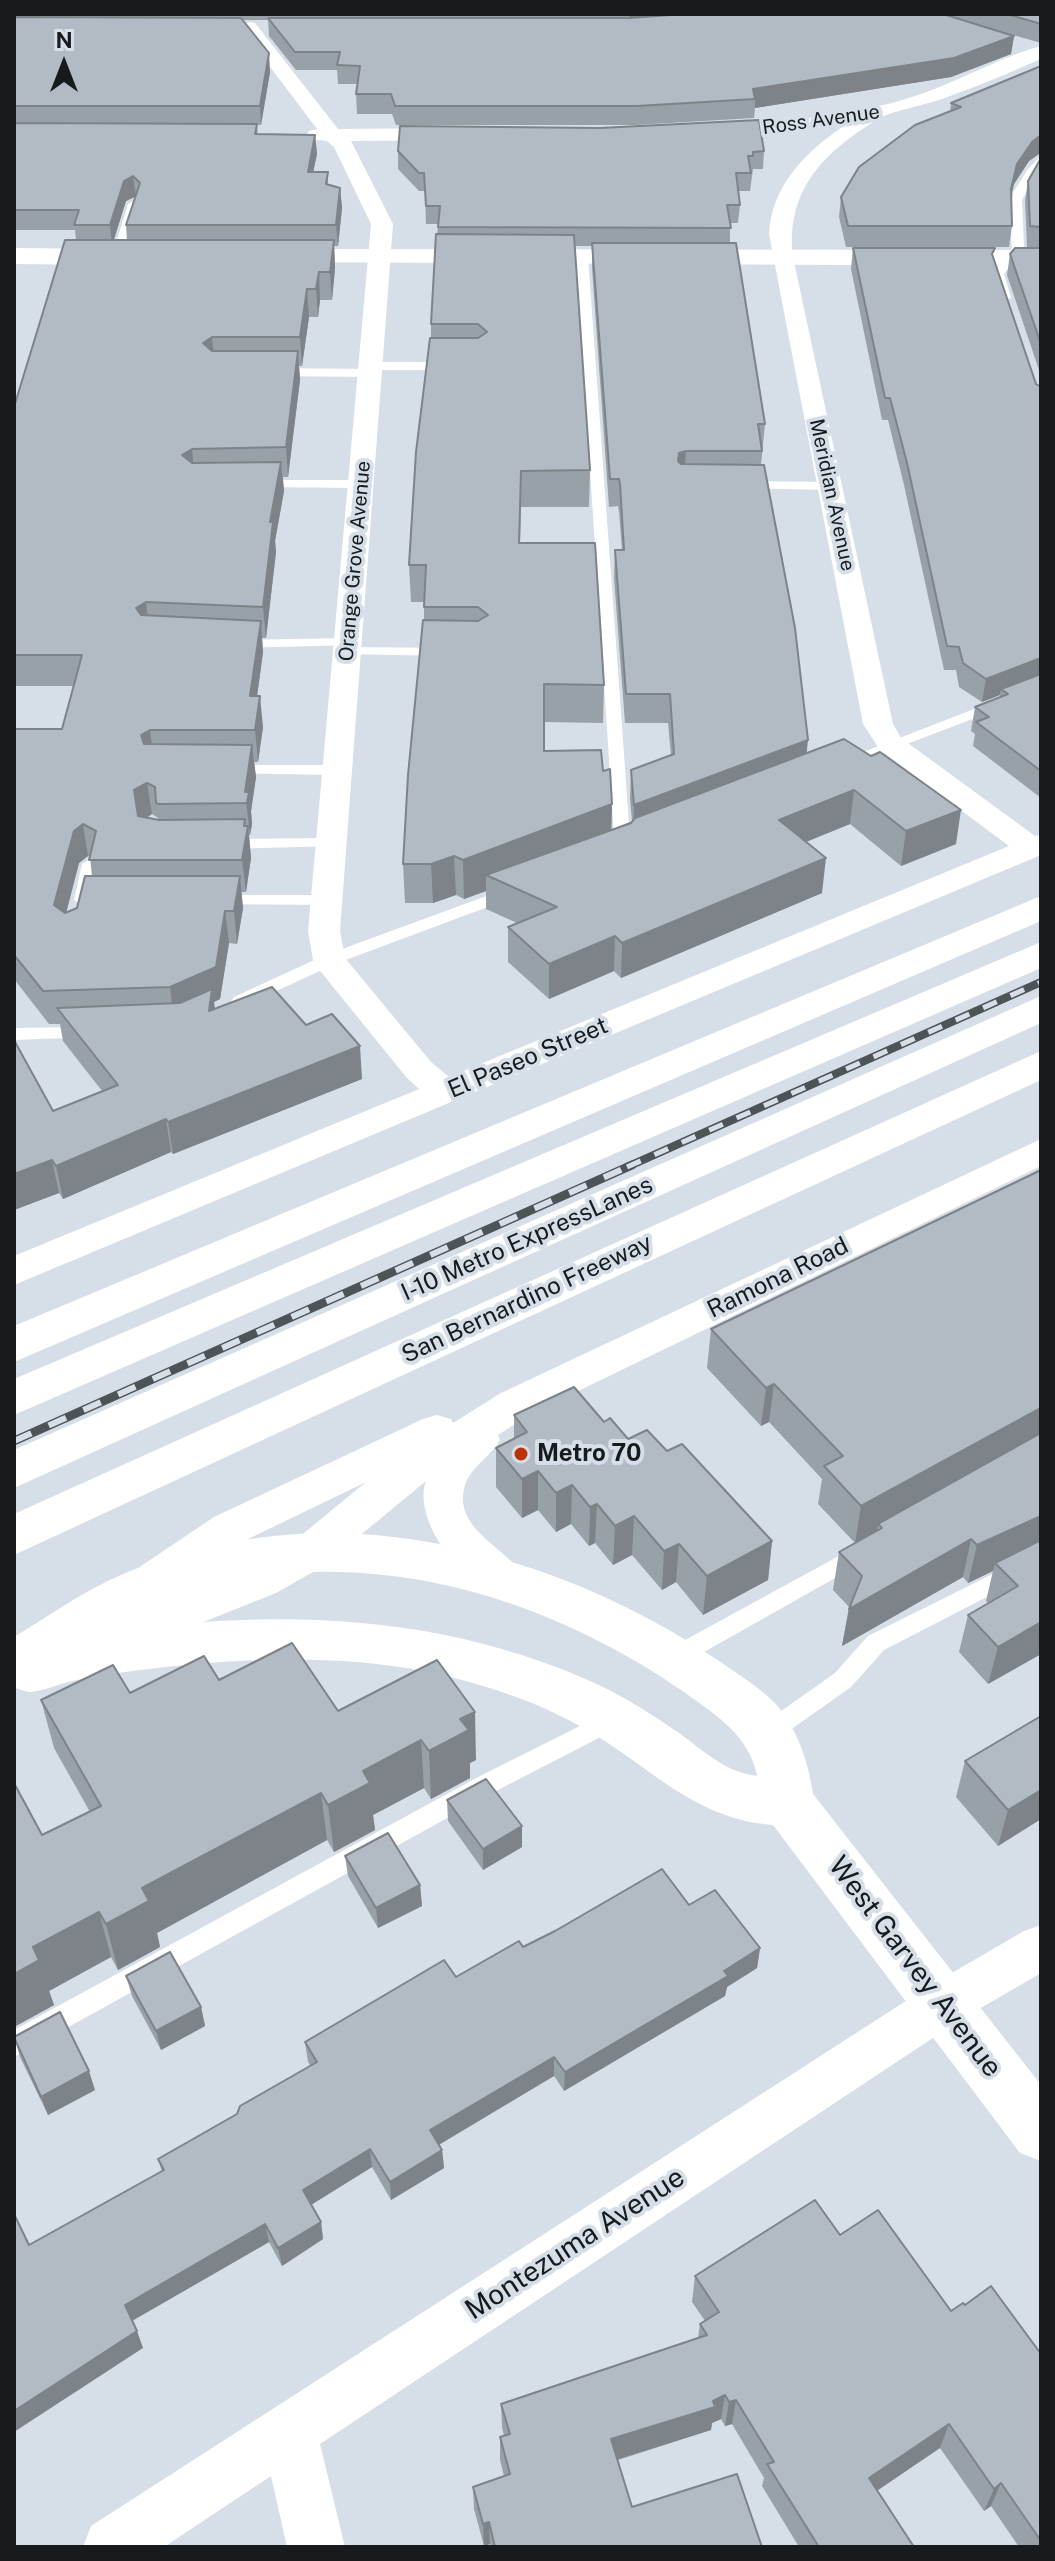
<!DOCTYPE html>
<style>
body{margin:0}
#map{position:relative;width:1055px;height:2561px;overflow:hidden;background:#d6dfe8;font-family:"Public Sans",sans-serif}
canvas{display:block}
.frame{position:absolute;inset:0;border:16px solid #181b1e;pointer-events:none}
.north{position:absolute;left:24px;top:24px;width:80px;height:80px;-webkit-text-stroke:6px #d6dfe8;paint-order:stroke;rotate:0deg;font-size:22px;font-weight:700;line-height:32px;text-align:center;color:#181b1e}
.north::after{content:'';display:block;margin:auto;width:28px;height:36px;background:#181b1e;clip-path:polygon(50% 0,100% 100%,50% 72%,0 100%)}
</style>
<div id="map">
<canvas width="1055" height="2561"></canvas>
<div class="frame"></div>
<div class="north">N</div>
</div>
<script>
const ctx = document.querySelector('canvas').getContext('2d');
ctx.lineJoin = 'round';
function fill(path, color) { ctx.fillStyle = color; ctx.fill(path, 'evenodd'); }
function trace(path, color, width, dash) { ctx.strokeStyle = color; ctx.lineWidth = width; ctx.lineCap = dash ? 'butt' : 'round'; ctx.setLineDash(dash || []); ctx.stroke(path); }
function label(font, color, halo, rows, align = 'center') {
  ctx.font = font + ' "Public Sans",sans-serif'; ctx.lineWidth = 8; ctx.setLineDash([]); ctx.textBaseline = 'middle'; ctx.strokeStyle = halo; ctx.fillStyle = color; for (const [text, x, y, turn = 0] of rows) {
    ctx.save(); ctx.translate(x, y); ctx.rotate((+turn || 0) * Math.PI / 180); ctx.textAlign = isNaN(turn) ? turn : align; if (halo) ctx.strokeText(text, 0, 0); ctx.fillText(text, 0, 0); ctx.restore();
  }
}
fill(new Path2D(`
 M1041,156V166L1022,200L1024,248L1004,274L1011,298L1001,301L992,274L1012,248L1009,209L1014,191L1028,169Z
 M134,201L140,204L121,257L111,259L128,204Z
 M582,254L588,257L631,851L623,856L615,851L576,257Z
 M372,362H452L458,366L452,370H373L377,373L371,377L271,376L265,372L271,368L370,369L366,366Z
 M259,480H362L369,484L362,488L254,487L252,484Z
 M741,481L831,482L838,486L831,490L736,488V482Z
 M349,638L356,642L354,645L237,648L230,644L237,640Z
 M347,647L447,648L454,652L447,656L342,654L340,651Z
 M1041,683V693L849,766H837L835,763Z
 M229,765H337L345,770L337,775L223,773V767Z
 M331,838L337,840V846L225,849L217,844L225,839Z
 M90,859L98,864L90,900L82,905L74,900L82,864Z
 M511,887L517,888L519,892L517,896L335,964L246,1005H234L231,1001L234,997L323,956Z
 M218,895H326L334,900L326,905L212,904L210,900L212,896Z
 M86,1027L95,1033L92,1037L14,1040V1028Z
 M859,1545L867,1548L870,1554L867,1560L681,1665L673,1668L665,1665L661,1658L665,1651Z
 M1041,1550V1569L884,1650L851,1687L776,1740L768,1743L760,1740L756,1733L760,1726L835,1673L868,1636Z
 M612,1710L620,1713L624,1720L620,1727L498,1790L14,2057V2030L480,1776Z`), '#fff');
fill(new Path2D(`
 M249,22L255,23L338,129L451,128L461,134L451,140L351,141L393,224L340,931L345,958L431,1062L449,1077L1009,846L880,750L863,724L769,234C771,185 807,151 845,125L708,138L698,132L708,126C778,122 848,118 915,96C956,83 1000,57 1041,46V59C1011,72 981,85 950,96C934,103 892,111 880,118C826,150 785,189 793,257L893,724L901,738L1035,836L1041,835V855L14,1285V1256L419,1089L407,1078L317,967L313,960L308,931L371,224L334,147L327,141L309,139L306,135L309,131L317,129L240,27Z
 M1041,1139V1166L529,1415L498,1435L500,1440C491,1456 471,1467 465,1485C451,1531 511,1548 527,1581L521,1593C515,1595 509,1598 503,1597C466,1592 411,1519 426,1481L322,1567L276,1593L98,1664L83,1659L76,1646L83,1633L246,1569L292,1543L366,1482L244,1541L171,1590L156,1595L141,1590L135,1578L141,1566L214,1517L423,1419L437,1415L451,1419L453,1423L501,1393Z
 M1041,1925V1973L960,2020L320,2444L345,2547H287L271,2476L164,2547H83L91,2526L926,1988L1024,1931Z`), '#fff');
fill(new Path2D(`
 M14,248L120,249L129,252L133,257L129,262L120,265L14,264Z
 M276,249L1041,250V266L267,262L263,257L267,252Z`), '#fff');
fill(new Path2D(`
 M314,1533C456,1530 602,1582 719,1661C740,1676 765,1690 781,1710C799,1734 809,1765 813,1794L1041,2085V2161L1020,2153L773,1825C694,1819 651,1767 587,1730C537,1701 484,1684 428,1672C337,1654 242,1658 150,1669C124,1672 98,1675 72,1681C59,1684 44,1691 31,1692C26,1692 19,1689 14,1687V1637C46,1618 76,1596 110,1580C174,1550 244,1536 314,1533ZM314,1572C447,1569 575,1617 684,1692C717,1716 749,1735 757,1776C725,1772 704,1751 679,1733C654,1716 628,1699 601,1686C443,1612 273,1608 103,1633C168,1592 238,1576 314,1572Z`), '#fff');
fill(new Path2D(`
 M1041,896V921L14,1362V1326Z
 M1041,942V968L14,1415V1379Z
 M1041,996V1023L14,1488V1450Z
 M1041,1051V1080L14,1555V1514Z`), '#fff');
const railFar1 = new Path2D(`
 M627,1167L1041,982`);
const rail = new Path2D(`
 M14,1441L632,1165`);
trace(railFar1, '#4e5357', 8);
trace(rail, '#4e5357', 9);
trace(railFar1, '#d6dfe8', 5, [15]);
trace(rail, '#d6dfe8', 6, [19]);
fill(new Path2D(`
 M14,14H1041V43L978,25L1014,36L1011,54L951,77L755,108L754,118L636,125H396L392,114H357L356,94L357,84H338L337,70H296L269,36L268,20H243L270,72L261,125H257L258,134L315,135L317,154L313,172H328V184L340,188L342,208L338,246H334L335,268L332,300H320L318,317H309L302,366H299L300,380L288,477H283L284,491L275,541L276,552L266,638H262L263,652L257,696L263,727L258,762H254L256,777L251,811L252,824L250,835H249L251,858L246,892H241L243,908L237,944L229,943L220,999L214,1002L215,1009L306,1025L362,1079L173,1154L171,1152L63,1199L59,1193L14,1210L53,1111L102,1091L63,1041L60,1024H49L14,979V729H62L74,686H14V407L76,240L75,230H14ZM135,197L126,225L127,240H114L126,201ZM152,814L158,818V820L147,818ZM88,856L90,857L92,876L77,908L66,912L79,863Z
 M1041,66V154H1039L1029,161L1014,184L1011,196L1012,226L1009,247H846L839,217L841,197L950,111L951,103Z
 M398,151H764L763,169H753L750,191H738L740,205L738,223H730V243L765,424L761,465L807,753L956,844L901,866L850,824L806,842L822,893L621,978L614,971L549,999L508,962V927L517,923L486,909V891L464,899L456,895L433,903H405L403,864L424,621V602H411L409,565L431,338V324L438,224H426L425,191H419L398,169ZM575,246H592V268L609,507L618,506L619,512L622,550H615L614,578L625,723H668L671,755L631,770L630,799L632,821L611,830L612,804L603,771L544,751V722L603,723L604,685L520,543L521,507H589L590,470Z
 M1041,158V248L1027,247L1025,201L1028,181Z
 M853,248L994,259L1036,384L1041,387V798L973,746L975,734L971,731L975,707L1000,698V695L982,702L959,687L956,670H944L904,485L888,420H882L851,269Z
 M1041,248V376L1007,275L1010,254Z
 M1041,1170V1654L988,1684L959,1652L968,1615L988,1603L986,1601L993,1571L968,1583L963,1577L842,1646L849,1607L833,1590L839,1552L855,1543L818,1504L822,1479L769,1422L761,1426L707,1368L711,1329Z
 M514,1415L604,1422L628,1439L667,1451L772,1541L768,1580L703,1615L676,1582L662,1590L632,1555L613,1565L595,1543L589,1546L571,1524L556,1532L538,1510L522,1518L496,1487V1448L514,1439Z
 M219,1680L338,1711L476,1760L470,1763V1778L431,1799L424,1788L373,1815L375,1830L334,1852L327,1840L157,1933L160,1947L118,1970L111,1957L49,1991L54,2005L14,2027V1783L42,1835L90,1812L54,1748L41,1700L130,1693Z
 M1041,1716V1819L998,1846L956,1797L965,1761Z
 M447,1800L522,1847L483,1870L448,1821Z
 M345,1856L420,1885L422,1906L378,1928L348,1876Z
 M689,1905L760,1948L757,1968L727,1987L725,1996L564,2091L554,2076L439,2144L442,2150L444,2168L391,2200L372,2167L311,2205L321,2222L323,2239L282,2266L269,2242L132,2321L143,2348L29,2245L162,2172L158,2159L237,2114L310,2065L308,2062L305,2042L523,1947Z
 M126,1976L201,2007L205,2026L161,2050L132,1996Z
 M14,2037L95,2090L48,2115L20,2057Z
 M840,2235L951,2311L1041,2354V2547H1019L991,2506L984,2511L940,2448L877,2490L914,2547H799L762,2486L764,2478L732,2424L725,2426L721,2419L712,2423L711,2430L618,2460L632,2507L762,2547H490V2544L484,2546L474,2509L473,2487L504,2476L500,2460V2437L504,2436L502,2427L501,2404L698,2338L700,2324L705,2321L692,2302L695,2276Z`), '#99a1a8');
fill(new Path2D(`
 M629,14H695L629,20Z
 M1014,36L1011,54L951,77L755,108V99L753,89Z
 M269,53L270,72L261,125L260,106Z
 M315,135L317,154L309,192L308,172Z
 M1041,135L1039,154L1029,161L1014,184L1008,209L1017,164L1032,142Z
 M133,176L136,196L126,201L112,245L110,225L124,181Z
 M340,188L342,208L338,246L336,225Z
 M334,240L335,268L332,300L330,272Z
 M319,272L320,300L318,317L316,289Z
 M307,289L309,317L302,366L300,337Z
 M212,337L215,366L203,343Z
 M298,351L300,380L288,477L286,447Z
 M192,449L195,479L182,455Z
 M686,451L684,478L678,480L679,453Z
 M281,462L284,491L275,541L276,552L266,638L263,607L270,522Z
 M146,602L150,633L136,608Z
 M261,621L263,652L253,727L250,696Z
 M1041,658V674L1001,689L1000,695L982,702L986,679Z
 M260,696L263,727L258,762L255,730Z
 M150,730L154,762L145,767L141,735Z
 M808,740L805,769L633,835L634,805Z
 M252,745L256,777L251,811L252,824L250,835L245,792Z
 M147,783L152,814L139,822L134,790Z
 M854,790L850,824L776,854L779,820Z
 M612,804L611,843L486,875V891L464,899L463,860Z
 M961,810L956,844L901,866L906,831Z
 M245,819L246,834L248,826L251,858L246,892L242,860Z
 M83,824L88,856L79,863L60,937L54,905L74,831Z
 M454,856L456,895L433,903L431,864Z
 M826,858L822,893L621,978L622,943Z
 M240,876L243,908L237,944L234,911Z
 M225,911L229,943L220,999L214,1002L216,1022L174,1020L170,987Z
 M615,936L614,971L549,999V964Z
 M360,1046L362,1079L173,1154L168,1122Z
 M166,1119L171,1152L63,1199L56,1166Z
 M52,1160L59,1193L14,1210V1174Z
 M774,1384L769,1422L761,1426L766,1388Z
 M1041,1408V1437L878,1524L877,1532L855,1544L861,1506Z
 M538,1471V1510L522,1518V1479Z
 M572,1485L571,1524L556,1532V1493Z
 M597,1504L595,1543L589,1546L590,1507Z
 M634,1516L632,1555L613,1565L615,1526Z
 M1041,1516V1549L995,1563L993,1571L968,1583L977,1545Z
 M971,1539L963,1577L842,1646L849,1609Z
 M772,1541L768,1580L703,1615L707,1576Z
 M679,1544L676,1582L662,1590L664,1551Z
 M1041,1622V1654L988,1684L998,1647Z
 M475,1712L476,1760L470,1763V1778L431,1799L429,1751L460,1719Z
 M421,1740L424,1788L373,1815L375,1830L334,1852L328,1805L363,1771Z
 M1041,1790V1819L998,1846L1008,1810Z
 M321,1793L327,1840L157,1933L160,1947L118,1970L106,1924L142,1888Z
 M522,1826V1847L483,1870V1849Z
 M420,1885L422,1906L378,1928L376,1908Z
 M99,1912L111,1957L49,1991L54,2005L14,2027V1974L33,1947Z
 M760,1948L757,1968L727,1987L725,1996L564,2091L565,2072Z
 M201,2007L205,2026L161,2050L156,2031Z
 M554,2057V2076L432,2149L430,2130Z
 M89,2071L95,2090L48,2115L41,2097Z
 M370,2149L372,2167L306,2208L303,2190Z
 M442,2150L444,2168L391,2200L390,2182Z
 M321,2222L323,2239L282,2266L278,2248Z
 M265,2224L269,2242L130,2322L125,2305Z
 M137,2331L143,2348L14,2432V2411Z
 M725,2395L721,2419L712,2423L711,2430L609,2462L611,2439Z
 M736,2400L732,2424L725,2426L729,2402Z
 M949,2424L940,2448L862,2501L869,2478Z
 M1001,2483L991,2506L984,2511L994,2489Z
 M489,2522L490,2544L484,2546L483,2524Z`), '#7d8388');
const building = new Path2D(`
 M684,14H943L1014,36L954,58L753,89L755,99L637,106H395L391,94H356L360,66L337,65L340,52H295L268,18H630Z
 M1007,14H1041V24Z
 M14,17L241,18L269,53L260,106H14Z
 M1041,66V135L1032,142L1017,164L1011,189L1012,226H848L841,197L859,167L915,125L961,107L951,103Z
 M759,120L764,151L753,152V156H748L751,173H736L740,205H727L731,228L438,227L440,206H426L424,173H419L398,151L400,126L600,128Z
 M14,123L257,124L255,134L315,135L308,172H328L326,184L340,188L336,225H126L140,183L133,176L124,181L110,225H74L79,210H14Z
 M1041,158V227L1030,226L1028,181Z
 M436,234L574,235L590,470L521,471L519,543H595L604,685L544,684V751L601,750L603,771L610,769L612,804L463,860L454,856L431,864H403L408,775L423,620L478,621L488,615L478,607H424L426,565H409L416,452L430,338H478L487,332L478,324H431Z
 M65,240H334L330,272H319L316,289H307L300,337H212L203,343L212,351H298L286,447L192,449L182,455L192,463L281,462L270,522H273L263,607L146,602L136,608L141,615L261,621L250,696H260L255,730H150L141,735L144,744L252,745L245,792H249L247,803L159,804L156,803L155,787L147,783L134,790L138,816L159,820L245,819L244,826H248L242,860H89L96,831L83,824L74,831L54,905L65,913L77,908L85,876H240L234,911H225L216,967L170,987L43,991L14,955V729H62L82,655H14V407Z
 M592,243H736L765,424H758L762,451H686L679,453L678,461L681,464L764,465L795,628L808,740L634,805L631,770L674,754L670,694H626L615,550H624L620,484L619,479H610Z
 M853,248H995L992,254L1036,384L1041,387V658L986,679L963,663L959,647L947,646L907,463L890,398H885Z
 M1015,248H1041V344L1010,254Z
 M1041,674V771L976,722L989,717L975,707L1008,694L1001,689Z
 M844,739L871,756L880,752L961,810L906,831L854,790L779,820L826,858L622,943L615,936L549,964L508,927L557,907L486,875L631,823L635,818Z
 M272,987L306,1025L332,1014L360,1046L168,1122L166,1119L56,1166L52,1160L14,1174V1040L53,1111L118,1085L57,1008L180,1003L212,989L209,1011Z
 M1041,1170V1408L861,1506L824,1466L843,1456L774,1384L766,1388L711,1329Z
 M574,1387L604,1422L610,1418L628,1439L647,1430L667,1451L682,1444L772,1541L707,1576L679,1544L664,1551L634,1516L615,1526L597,1504L590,1507L572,1485L556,1493L538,1471L522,1479L496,1448L527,1432L514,1415Z
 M1041,1433V1516L977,1545L971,1539L849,1609L862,1576L839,1552L882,1528L878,1524Z
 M1041,1540V1622L998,1647L968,1615L1018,1586L995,1563Z
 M292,1643L338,1711L437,1660L475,1712L460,1719L469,1730L429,1751L421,1740L363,1771L370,1783L328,1805L321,1793L142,1888L149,1901L106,1924L99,1912L33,1947L39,1960L14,1974V1783L42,1835L101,1806L41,1700L113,1665L130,1693L204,1656L219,1680Z
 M1041,1716V1790L1008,1810L965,1761Z
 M486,1779L522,1826L483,1849L447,1800Z
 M388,1833L420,1885L376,1908L345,1856Z
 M662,1869L689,1905L715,1890L760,1948L724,1971L728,1976L565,2072L554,2057L430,2130L442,2150L390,2182L370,2149L303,2190L321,2222L278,2248L265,2224L125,2305L137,2331L14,2411V2214L29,2245L164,2170L158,2159L237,2114L240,2106L317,2062L305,2042L400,1986L444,1960L456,1977L519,1941L523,1947L555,1931Z
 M170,1952L201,2007L156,2031L126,1976Z
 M60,2012L89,2071L41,2097L14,2037Z
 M815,2200L840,2235L878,2210L951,2311L963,2303L965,2305L991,2286L1041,2354V2541L1001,2483L994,2489L949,2424L869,2478L914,2547H819L767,2464L774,2462L736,2400L729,2402L725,2395L713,2401L715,2407L611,2439L632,2507L737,2474L762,2547H495L489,2522L483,2524L473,2487L510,2474L500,2437L510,2434L501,2404L707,2335L700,2324L719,2312L695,2276Z`);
fill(building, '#b2bbc3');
trace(building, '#7d8388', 2);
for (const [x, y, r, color] of [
 [521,1454,8,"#bb3205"]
]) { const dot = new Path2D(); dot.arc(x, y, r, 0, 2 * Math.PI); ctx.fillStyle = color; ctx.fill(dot); trace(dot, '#d6dfe8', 3); }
label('20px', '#181b1e', '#d6dfe8', [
 ["Ross Avenue",821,120,-8],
 ["Meridian Avenue",832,495,78],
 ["Orange Grove Avenue",355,561,-85]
]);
label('24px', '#181b1e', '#d6dfe8', [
 ["El Paseo Street",528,1058,-23],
 ["I-10 Metro ExpressLanes",527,1239,-24],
 ["Ramona Road",778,1278,-26],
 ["San Bernardino Freeway",527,1299,-25]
]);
label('bold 24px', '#181b1e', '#d6dfe8', [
 ["Metro 70",537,1454]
], 'left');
label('28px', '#181b1e', '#d6dfe8', [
 ["West Garvey Avenue",915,1967,53],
 ["Montezuma Avenue",575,2244,-33]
]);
</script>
